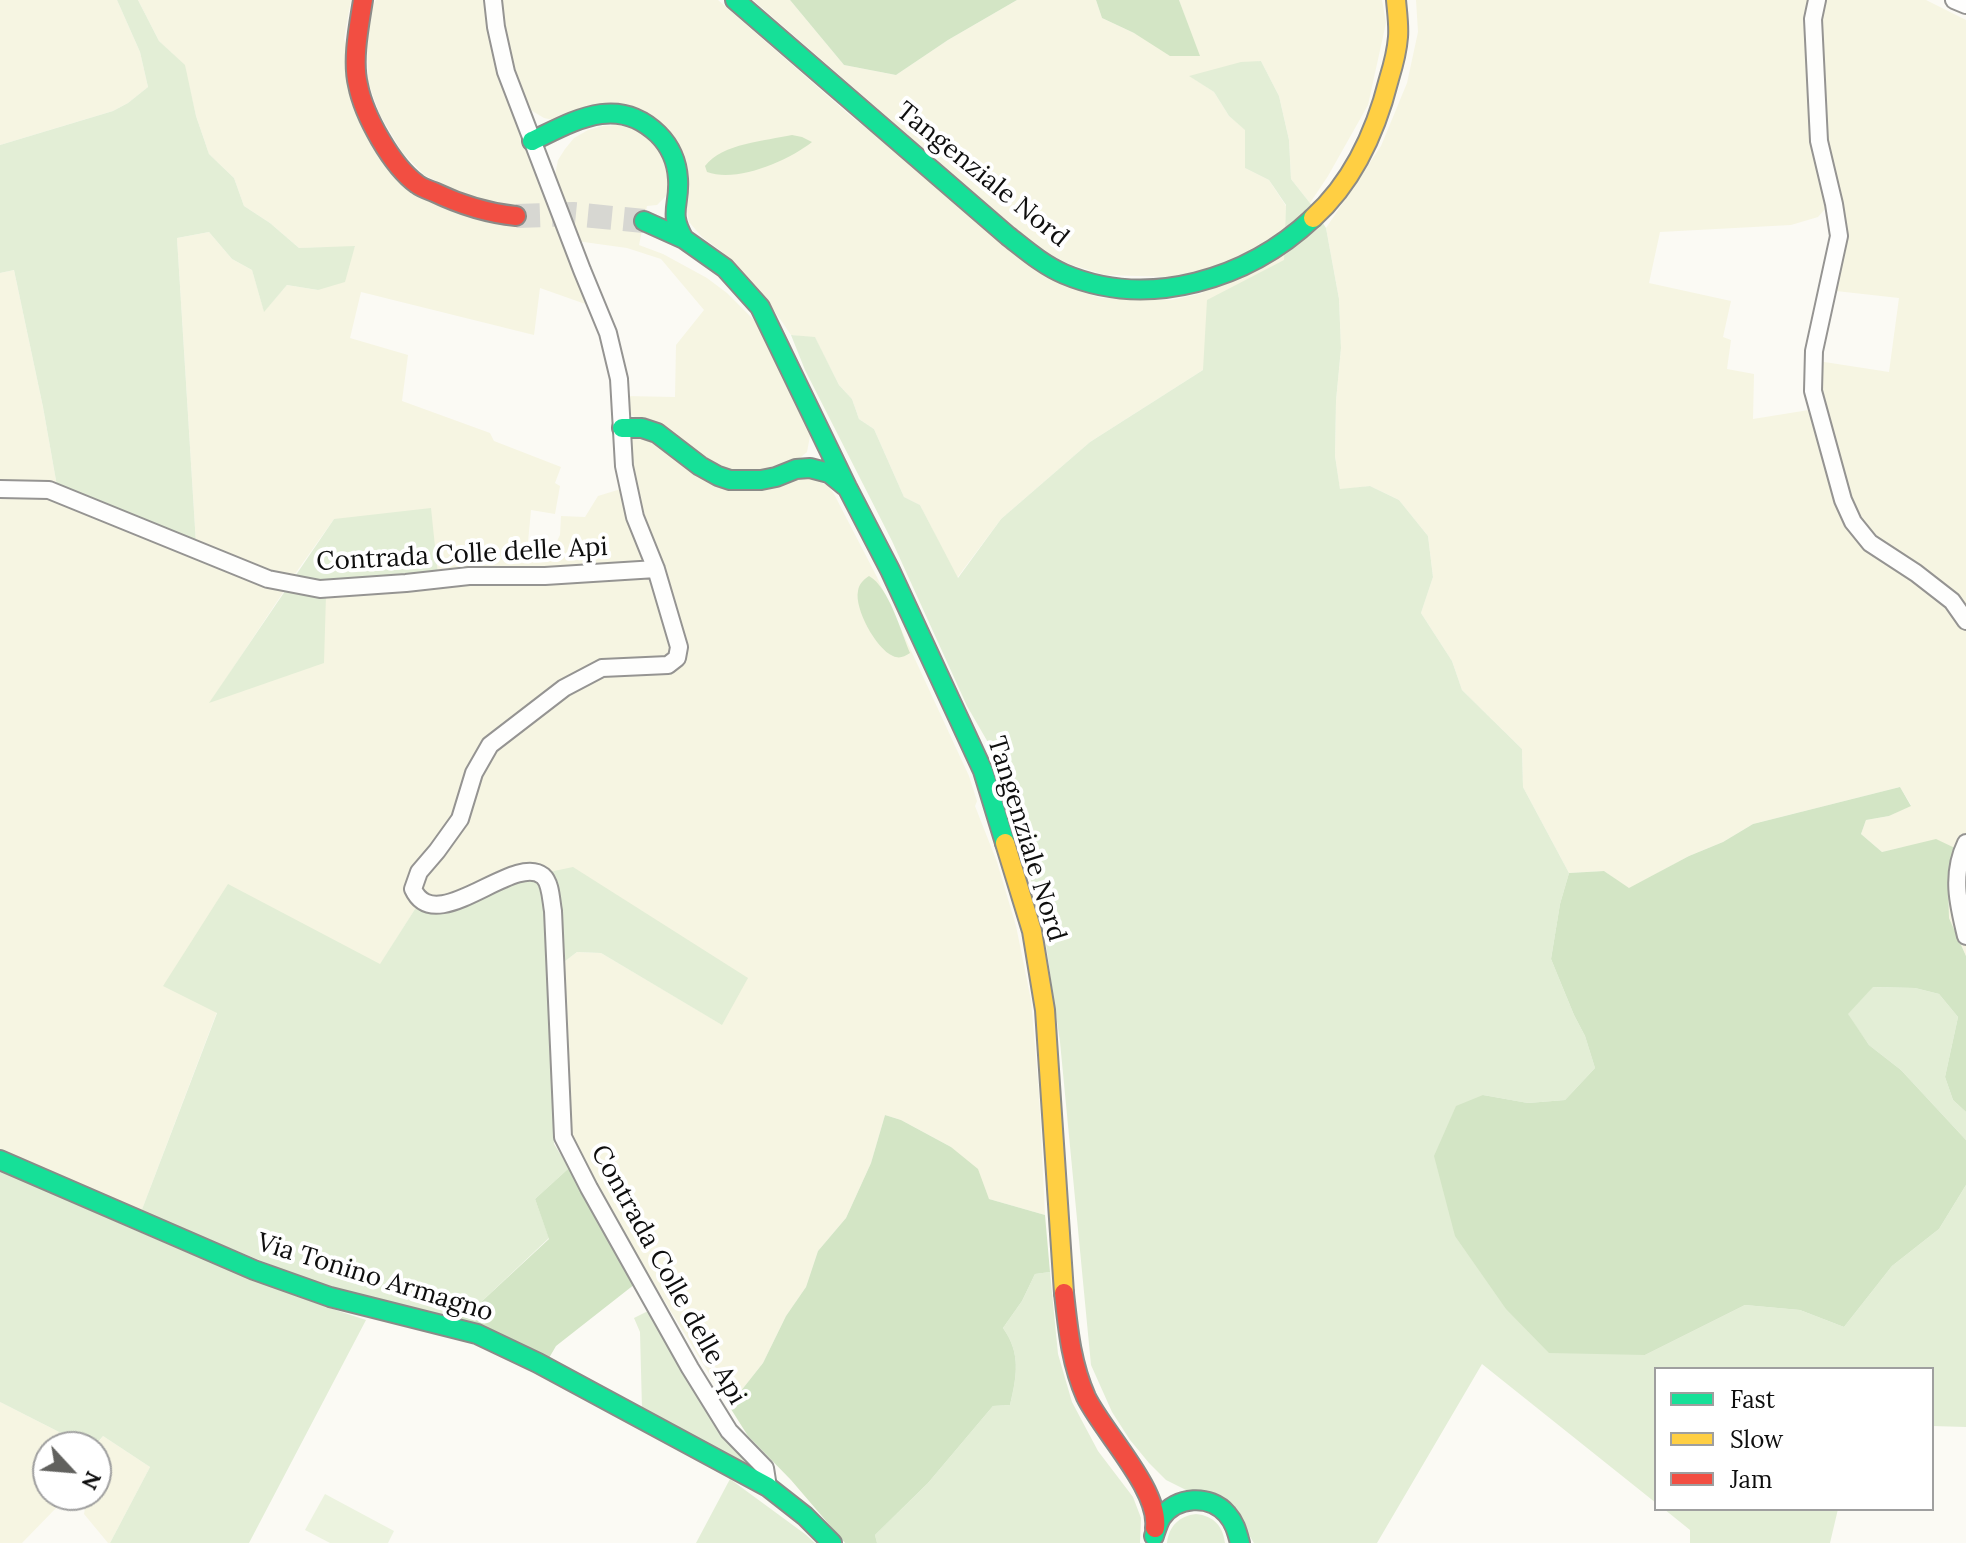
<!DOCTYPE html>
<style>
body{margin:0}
#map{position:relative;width:1966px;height:1543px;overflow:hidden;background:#fbfaf4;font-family:Lora,serif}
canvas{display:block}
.legend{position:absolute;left:1654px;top:1367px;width:280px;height:144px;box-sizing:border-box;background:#fff;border:2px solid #9f9f9f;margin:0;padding:10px 14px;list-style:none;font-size:24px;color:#0e0e0e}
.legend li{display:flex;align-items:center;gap:16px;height:40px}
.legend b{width:40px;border:2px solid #9f9f9f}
.north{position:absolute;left:32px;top:1431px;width:80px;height:80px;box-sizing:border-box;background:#fff;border:2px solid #9f9f9f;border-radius:50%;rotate:116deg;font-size:22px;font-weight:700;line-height:32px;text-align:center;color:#0e0e0e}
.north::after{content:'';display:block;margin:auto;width:28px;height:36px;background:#61615e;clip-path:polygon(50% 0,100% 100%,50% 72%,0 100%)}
</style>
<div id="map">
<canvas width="1966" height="1543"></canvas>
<ul class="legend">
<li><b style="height:10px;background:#16e098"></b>Fast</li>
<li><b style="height:10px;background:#ffcf43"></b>Slow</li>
<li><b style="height:10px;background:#f24e42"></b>Jam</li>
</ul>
<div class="north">N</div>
</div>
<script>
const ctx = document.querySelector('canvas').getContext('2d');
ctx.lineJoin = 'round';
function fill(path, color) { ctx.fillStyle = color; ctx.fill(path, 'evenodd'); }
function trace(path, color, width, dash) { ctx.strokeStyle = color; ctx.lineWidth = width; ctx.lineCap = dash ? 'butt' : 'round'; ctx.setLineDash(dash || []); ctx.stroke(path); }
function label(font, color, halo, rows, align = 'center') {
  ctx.font = font + ' Lora,serif'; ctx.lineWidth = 8; ctx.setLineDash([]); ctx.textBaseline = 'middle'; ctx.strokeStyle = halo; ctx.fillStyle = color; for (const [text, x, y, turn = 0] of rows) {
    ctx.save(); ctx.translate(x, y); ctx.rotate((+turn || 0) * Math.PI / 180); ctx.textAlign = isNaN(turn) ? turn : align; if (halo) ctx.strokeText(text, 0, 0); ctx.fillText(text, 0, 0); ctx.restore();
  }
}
fill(new Path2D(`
 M0,0H117L140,52L148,87L128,103L113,111L0,145Z
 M138,0H351L344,39L410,193L498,203L464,194L424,175L402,152L380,115L368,82L367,41L373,6L376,0H718L853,118L1079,291L1101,298L1171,300L1203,293L1169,277L1105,275L1069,264L1051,255L1015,228L753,0H790L844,65L896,75L948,40L1017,0H1096L1102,18L1134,33L1199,56L1179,0H1382L1386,23L1368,105L1328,176L1310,203L1291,179L1289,140L1279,96L1261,61L1190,76L1214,92L1229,116L1246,130L1245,168L1269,180L1286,206L1285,261L1251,279L1203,370L1090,442L1001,519L957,578L920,505L904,497L874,429L859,419L852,399L839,385L815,338L791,335L771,306L721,251L702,237L689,222L686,205L654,121H558L544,118L529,109L514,114L538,182L555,175L558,160L565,149L574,138L588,130L603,126L618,125L635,129L651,140L671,171L666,196L657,205L647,206L639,245L663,254L707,278L727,293L759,325L811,431L807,452L795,462L763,473L726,472L625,411V396L675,397L676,345L704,310L661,259L627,248L562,239L591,306L540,288L534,335L361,292L350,338L408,355L402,401L490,433L494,441L561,467L555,483L560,486L555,514L531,510L528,542L532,551L537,552L554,547L560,535L561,516L585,517L598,496L624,488L619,438L650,440L697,476L811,477L828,486L834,494L877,577L969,776L977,801L975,806L997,862L1016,926L1031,1000L1039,1094L1045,1215L989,1199L951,1147L901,1120L885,1115L871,1163L846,1218L818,1251L806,1287L786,1316L763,1363L729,1406L643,1266L583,1160L570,1130L564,962L577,952L601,953L721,1024L554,871L498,889L447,912L415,909L380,965L163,985L217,1012L141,1212L0,1151V497L48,498L81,508L134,535L284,591L210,703L326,595L334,519L295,574L266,571L196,544L177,238L209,232L232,259L252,270L264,311L287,285L318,290L355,247L299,248L270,223L244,206L234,178L209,154L196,116L184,65L159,41Z
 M1416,0H1926L1966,20V956L1949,918L1948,879L1903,847L1882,852L1861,834L1866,820L1889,816L1911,805L1900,787L1753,824L1723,842L1689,856L1629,889L1604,871L1569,873L1523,787L1522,749L1462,690L1452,661L1421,613L1433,577L1428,536L1399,500L1370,486L1340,490L1335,456L1336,401L1341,348L1339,299L1326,228L1381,146L1407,83L1418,32ZM1837,203L1842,250L1836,291L1899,298L1889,372L1818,361L1821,408L1753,419L1754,374L1727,369L1731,340L1723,337L1731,301L1649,283L1660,232L1791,225L1818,217L1826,208Z
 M14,270L43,407L57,486L0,485V273Z
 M0,1402L67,1436L94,1447H48V1495H57L59,1505L22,1543H0Z
 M103,1436L150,1467L110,1543H108L84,1514L86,1503L80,1495H96L95,1447Z`), '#f6f5e2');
fill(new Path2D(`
 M117,0H138L159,41L185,65L196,116L209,154L234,178L244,206L270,223L299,248L355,246L345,282L318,290L287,285L264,312L252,270L232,259L209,232L177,238L196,544L57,486L43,407L14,270L0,273V145L113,111L128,103L148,87L140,52Z
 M1261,61L1279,96L1289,140L1291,179L1310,203L1326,228L1339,299L1341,348L1336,401L1335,456L1340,489L1370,486L1399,500L1428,536L1433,577L1421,613L1452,661L1462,690L1522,749L1523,787L1569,873L1560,904L1551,959L1574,1015L1585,1036L1595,1068L1565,1100L1528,1103L1483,1095L1645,1355L1745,1305L1800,1310L1844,1327L1892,1266L1939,1229L1966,1185V1427L1932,1426V1369H1656V1503L1482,1364L1377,1543H1254L1247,1532L1186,1490L1166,1480L1149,1463L1130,1440L1112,1412L1091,1365L1060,1042L1043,924L997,758L967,706L892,541L805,370L791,335L815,337L839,385L852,399L859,419L874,429L904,497L920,505L958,578L1001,519L1090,442L1203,370L1207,300L1284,260L1286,205L1269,180L1245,168V130L1229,116L1214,92L1189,76L1241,62Z
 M431,508L439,585L326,595L324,663L209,703L334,519Z
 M573,867L748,978L722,1025L601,953L577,952L564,962L550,960L554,1144L569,1168L535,1199L549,1238L480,1303L457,1304L446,1317L323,1286L141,1212L217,1013L163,986L228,884L380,964L415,909L448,912L498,889L554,871Z
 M1872,987L1915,988L1939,994L1958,1017L1945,1077L1953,1100L1966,1112V1140L1901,1070L1869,1045L1847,1014Z
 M0,1171C121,1223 240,1280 366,1320L249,1543H110L150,1467L103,1436L94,1447L67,1436L0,1402Z
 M1050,1272L1058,1354L1072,1402L1098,1451L1133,1497L1141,1518L1140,1543H877L875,1535L928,1483L993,1406L1010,1405C1017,1376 1021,1353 1003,1328L1022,1301L1035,1274Z
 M650,1310L724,1438L749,1460L752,1467L642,1409L640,1332L634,1318Z
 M730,1479L805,1534L815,1543H696Z
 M1664,1509H1838L1830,1543H1690V1530Z
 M1196,1514C1214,1516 1223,1526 1225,1543H1167C1169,1526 1179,1516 1196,1514Z`), '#e3eed6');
fill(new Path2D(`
 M790,0H1017L948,40L896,75L844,65Z
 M1096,0H1179L1200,56H1170L1134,33L1102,18Z
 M792,135L802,137L812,142C788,161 737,183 707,172L705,166C723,143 765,141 792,135Z
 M869,576C889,587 901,632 910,653C904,657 899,659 893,656C876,649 854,608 858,591C859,584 863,580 869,576Z
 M1900,787L1911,806L1889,816L1866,820L1861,834L1882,852L1936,839L1957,849L1948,879L1949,918L1966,956V1112L1953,1100L1945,1077L1958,1017L1939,994L1915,988L1873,987L1848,1014L1869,1045L1901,1070L1966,1140V1185L1939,1229L1892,1266L1844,1327L1800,1310L1745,1305L1645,1355L1549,1353L1506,1309L1455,1236L1434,1156L1456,1106L1483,1095L1528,1103L1565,1100L1595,1068L1585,1036L1574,1015L1551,959L1560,904L1569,873L1604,871L1629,888L1689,856L1723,842L1753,824Z
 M885,1115L901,1120L951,1147L978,1169L989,1199L1045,1215L1050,1272L1035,1274L1022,1301L1003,1328C1021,1353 1017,1376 1010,1405L993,1406L928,1483L875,1535L877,1543H845L791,1480L748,1436L729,1406L763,1363L786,1316L806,1287L818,1251L846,1218L871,1163Z
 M569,1168L635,1284L556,1346L549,1358L446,1317L457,1304L480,1303L549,1239L535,1199Z`), '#d3e5c5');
fill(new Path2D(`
 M325,1494L394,1531L388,1543H330L305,1530Z`), '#ecf3df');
trace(new Path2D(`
 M516,216L573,214L644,221`), '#d7d7d2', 24, [24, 12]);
const street = new Path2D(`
 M493,0L496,27L506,72L582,270L608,333L619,379L624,466L635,517L656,569L679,647L677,658L668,665L602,668L564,688L490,745L474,773L460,819L437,851L419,872L413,889C436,939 514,852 543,876C551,883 551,901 553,911L563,1137L589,1188L690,1368L729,1431L765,1468L768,1487
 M1817,0L1813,19L1819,141L1834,204L1839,236L1814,351L1813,391L1843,500L1853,522L1870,543L1916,573L1952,601L1966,621
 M1954,0L1966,5
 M0,489L49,490L268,579L320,589L406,583L469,576H545L656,569
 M1966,843C1951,874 1958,904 1966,936`);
const fast = new Path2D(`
 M735,0L1008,236C1026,250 1043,265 1064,274C1149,310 1248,279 1313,218
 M532,141C574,121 617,94 658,134C670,146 677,162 678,179C680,206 668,212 684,239
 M644,221L684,239L725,268L760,307L847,487L890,570L983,771L1005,843
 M622,428H642L657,433L700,466L718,476L730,480H761L776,477L796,469L810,468L829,473L845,486
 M0,1160L254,1270L330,1297L477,1334L538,1363L768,1487L805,1516L832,1543
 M1154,1536C1156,1530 1158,1523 1161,1518C1176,1496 1210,1494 1227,1514C1235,1523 1237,1532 1240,1543`);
const slow = new Path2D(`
 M1313,218C1354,181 1376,131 1389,79C1393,66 1397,51 1398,37C1399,25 1397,12 1396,0
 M1005,843L1032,931L1045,1010L1064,1293`);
const jam = new Path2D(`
 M363,0C359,26 352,60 358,85C364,116 392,166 417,184C422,188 429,190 434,192C461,205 486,213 516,216
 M1064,1293C1068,1329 1071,1363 1086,1397C1103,1432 1160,1490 1155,1528`);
trace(street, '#959492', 20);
trace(fast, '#8b8b88', 22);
trace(slow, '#8b8b88', 22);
trace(jam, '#8b8b88', 22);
trace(street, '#fefefd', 16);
trace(fast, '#16e098', 18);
trace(slow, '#ffcf43', 18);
trace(jam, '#f24e42', 18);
label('26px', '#0e0e0e', '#fff', [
 ["Tangenziale Nord",982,175,39],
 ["Contrada Colle delle Api",462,555,-3],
 ["Tangenziale Nord",1026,839,73],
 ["Contrada Colle delle Api",668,1275,61],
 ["Via Tonino Armagno",375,1278,17]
]);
</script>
